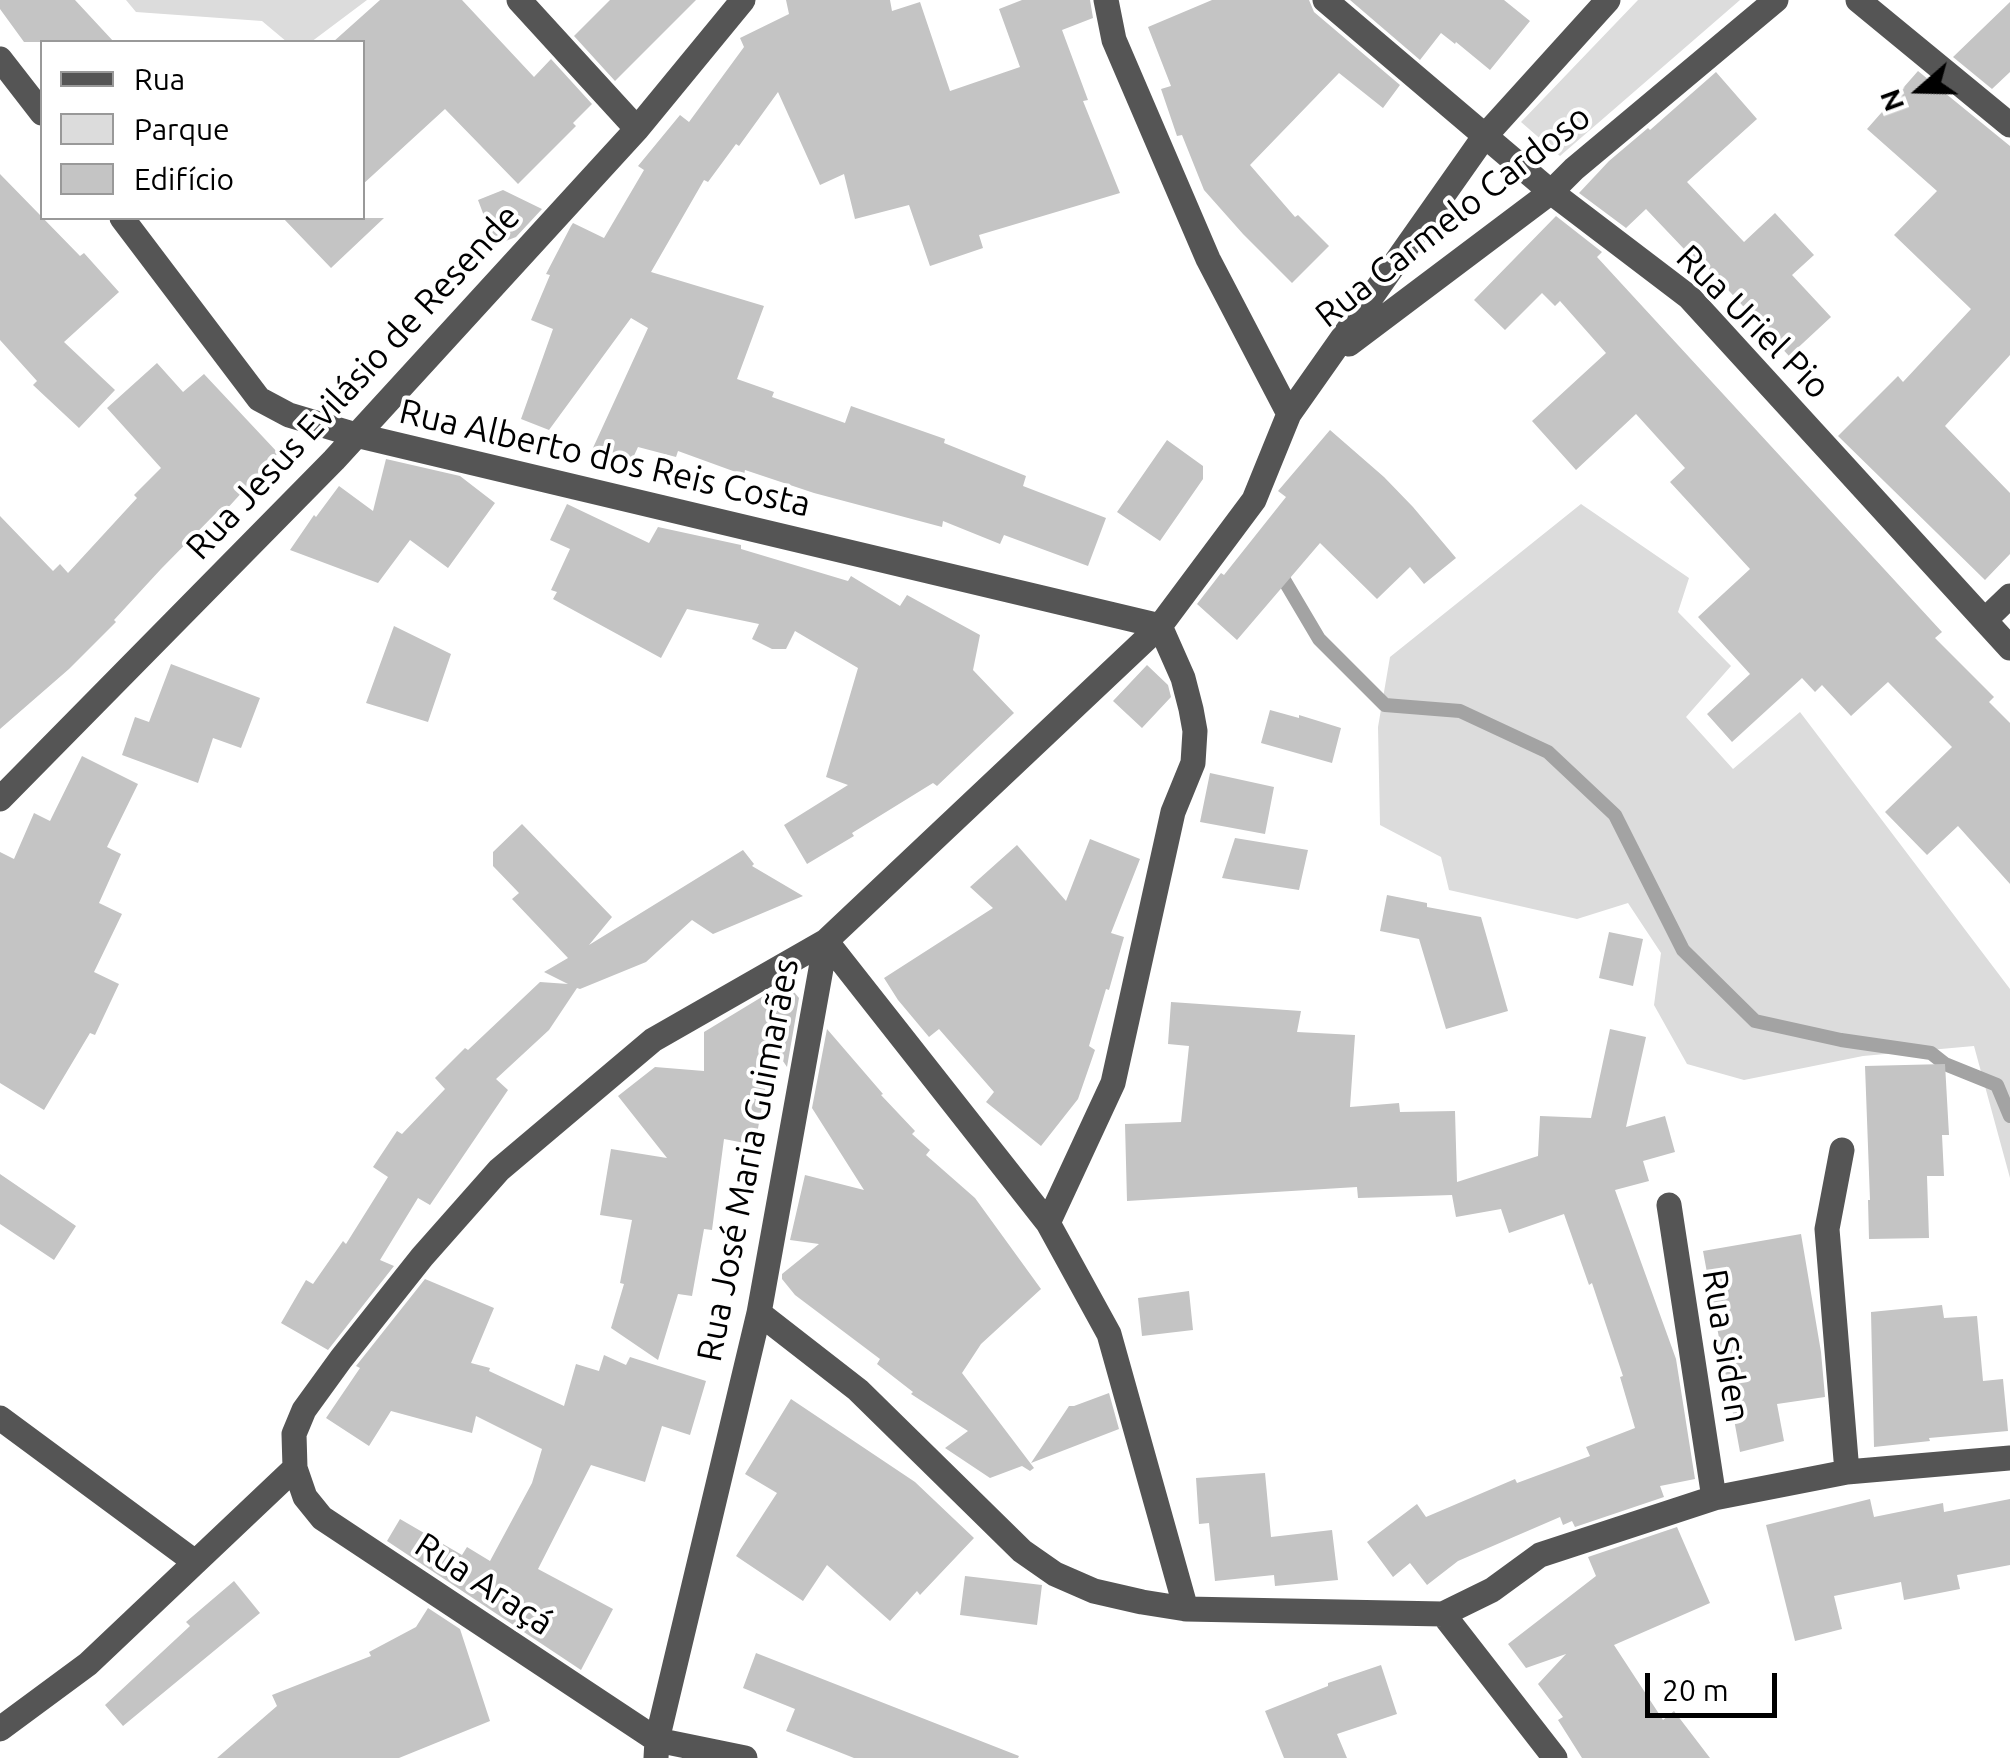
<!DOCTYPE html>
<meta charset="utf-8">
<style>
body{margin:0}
#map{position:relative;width:2010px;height:1758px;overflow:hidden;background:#fff;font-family:Ubuntu,sans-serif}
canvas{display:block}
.legend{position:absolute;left:40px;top:40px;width:325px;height:180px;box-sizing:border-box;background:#fff;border:2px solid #999;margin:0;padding:12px 18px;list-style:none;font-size:30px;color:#000}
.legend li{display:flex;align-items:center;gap:20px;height:50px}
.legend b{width:50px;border:2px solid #999}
.north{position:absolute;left:1870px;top:40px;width:100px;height:100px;-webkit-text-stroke:8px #fff;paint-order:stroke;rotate:250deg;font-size:28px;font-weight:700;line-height:40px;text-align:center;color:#000}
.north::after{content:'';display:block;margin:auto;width:35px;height:45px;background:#000;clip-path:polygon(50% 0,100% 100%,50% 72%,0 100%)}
.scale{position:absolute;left:1645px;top:1673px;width:132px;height:45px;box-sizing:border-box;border:5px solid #000;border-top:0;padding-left:12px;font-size:30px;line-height:35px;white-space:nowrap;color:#000;-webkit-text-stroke:8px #fff;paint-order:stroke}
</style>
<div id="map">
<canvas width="2010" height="1758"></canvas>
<ul class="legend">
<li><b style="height:12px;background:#555"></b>Rua</li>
<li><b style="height:28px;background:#dcdcdc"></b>Parque</li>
<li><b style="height:28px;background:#c4c4c4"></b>Edifício</li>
</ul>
<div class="north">N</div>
<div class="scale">20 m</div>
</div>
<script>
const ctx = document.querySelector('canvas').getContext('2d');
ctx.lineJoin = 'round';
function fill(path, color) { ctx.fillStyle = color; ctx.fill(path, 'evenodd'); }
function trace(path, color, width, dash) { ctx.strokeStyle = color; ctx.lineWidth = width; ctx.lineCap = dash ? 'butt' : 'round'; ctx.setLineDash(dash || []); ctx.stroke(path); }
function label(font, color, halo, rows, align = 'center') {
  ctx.font = font + ' Ubuntu,sans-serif'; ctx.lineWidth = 8; ctx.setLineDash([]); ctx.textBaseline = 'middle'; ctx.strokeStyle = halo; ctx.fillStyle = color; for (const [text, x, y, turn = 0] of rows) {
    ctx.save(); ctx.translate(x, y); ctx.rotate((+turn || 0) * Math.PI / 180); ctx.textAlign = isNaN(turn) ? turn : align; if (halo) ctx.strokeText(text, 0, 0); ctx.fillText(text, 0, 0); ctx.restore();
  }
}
fill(new Path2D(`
 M126,0H367L311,42H287L262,21L136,12Z
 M1638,0H1740L1560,156L1521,122Z
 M1581,504L1689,578L1678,612L1731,666L1686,717L1733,769L1800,712L2010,989V1178L1974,1046L1863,1056L1744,1080L1687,1064L1654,1005L1661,953L1628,903L1577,919L1449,890L1441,857L1380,825L1378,727L1390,657Z`), '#dcdcdc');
trace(new Path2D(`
 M1277,568L1319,639L1385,705L1460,711L1548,752L1615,815L1683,950L1755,1021L1841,1040L1931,1053L1945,1064L1997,1085L2010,1116`), '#a3a3a3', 14);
fill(new Path2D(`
 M0,0H75L114,42H24L0,9Z
 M380,0H462L534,77L551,59L592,104L573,123L576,126L518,184L445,109L362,185V42H333Z
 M610,0H696L615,81L574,36Z
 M786,0H890L892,11L920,2L950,91L1020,67L999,9L1022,0H1090L1093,18L1062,30L1088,100L1083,101L1120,193L979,235L983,248L930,266L909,205L855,219L844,174L820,185L778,92L739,146L736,144L708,182L704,180L651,272L764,306L737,379L774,392L772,397L845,423L851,406L945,439L944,443L1026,476L1023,486L1106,518L1088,566L1004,535L1000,544L943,521L942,527L814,493L745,470L744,475L678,451L676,457L638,447L631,462L592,450L648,328L631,318L549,430L521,419L553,329L531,320L550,275L546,274L571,226L573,223L604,238L644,170L638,166L680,115L689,122L744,47L740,38L789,14Z
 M1212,0H1309L1314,12L1400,85L1383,108L1339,73L1250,165L1295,217L1298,215L1329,246L1292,283L1243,234L1204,190L1182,135L1177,136L1161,89L1171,86L1148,27Z
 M1350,0H1504L1530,21L1490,70L1456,42L1455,44L1441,33L1420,60Z
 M2010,2V72L1992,89L1953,57Z
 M1918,71L2010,146V355L1945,426L2010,493V554L1985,580L1838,436L1898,376L1903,382L1971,309L1894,235L1937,191L1867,129Z
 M1716,72L1757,119L1687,182L1744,242L1775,213L1814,255L1792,275L1831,317L1789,356L1707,267L1704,270L1646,209L1626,228L1579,193L1609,161L1648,128L1650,130Z
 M0,174L80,256L84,253L119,292L64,342L115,390L79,428L33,385L37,381L0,340Z
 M503,190L542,209L516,237L495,245L478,200Z
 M1556,216L1602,252L1597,257L1942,632L1935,638L1994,697L1989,702L2010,723V884L1958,826L1927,855L1885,812L1952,747L1888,682L1851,716L1822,685L1815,692L1802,678L1732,742L1707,714L1750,674L1698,617L1750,569L1670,482L1685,468L1636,414L1576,470L1532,421L1606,353L1560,301L1555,306L1542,293L1505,330L1474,300Z
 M283,218H384L331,268Z
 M157,363L183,392L204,374L278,453L224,512L220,509L161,569L114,620L116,622L69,669L0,729V516L53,571L60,564L68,573L137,498L134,495L161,468L107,408Z
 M1330,430L1384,477L1413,507L1456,558L1424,584L1410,567L1377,599L1320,543L1237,640L1197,604L1221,573L1224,575L1286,497L1278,491Z
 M1167,440L1203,466V479L1160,541L1117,512Z
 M386,459L460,476L495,503L448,568L410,540L378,583L290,550L314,515L316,517L339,486L373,511Z
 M567,504L649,543L658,527L741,545V549L848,581L851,576L900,606L907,595L980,635L973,670L1014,713L937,786L933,783L852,833L854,836L807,864L784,825L848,785L826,777L858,668L795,631L786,649H772L752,639L759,624L687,609L661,658L553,599L557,592L551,590L570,549L550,540Z
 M394,626L451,654L428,722L366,703Z
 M171,664L260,698L241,748L213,738L198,783L122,755L135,717L149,722Z
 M1147,665L1168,685L1171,697L1142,728L1113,701Z
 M1270,710L1299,718V715L1341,728L1332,763L1261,743Z
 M82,756L138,784L107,847L121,854L99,903L122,914L94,972L119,984L95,1035L90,1033L44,1110L0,1083V852L14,859L34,813L50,821Z
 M1210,773L1274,787L1265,834L1200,822Z
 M522,824L612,917L589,945L743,850L754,864L752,866L803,896L713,934L692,920L646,962L580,989L577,988L549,1030L496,1079L508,1090L430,1205L418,1198L380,1260L394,1266L328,1350L281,1323L306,1280L313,1284L343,1241L346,1244L388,1177L373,1167L397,1131L402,1134L445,1089L435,1078L465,1048L468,1050L540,982L568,984L544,972L568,958L512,899L519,893L493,866V852Z
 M1235,838L1308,850L1299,890L1222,878Z
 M1090,839L1140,859L1111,933L1124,937L1109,990L1106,989L1089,1046L1095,1050L1078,1099L1041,1146L986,1102L994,1092L939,1029L929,1037L898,1000L884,978L993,908L970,887L1017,845L1066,901Z
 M1387,895L1427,903V907L1481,917L1508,1011L1446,1029L1419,939L1380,931Z
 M1609,932L1643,939L1633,986L1599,978Z
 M770,992H794L799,998L787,1067L773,1046L755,1145L724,1139L712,1230L704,1229L692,1296L678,1294L658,1360L611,1328L624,1284L620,1283L632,1220L600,1215L611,1149L667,1158L618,1096L655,1067L704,1071V1032Z
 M1171,1002L1301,1011L1297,1032L1355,1035L1350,1107L1399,1103L1400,1112L1455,1111L1457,1182L1538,1156L1540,1116L1591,1118L1610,1029L1646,1037L1626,1127L1665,1116L1675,1152L1643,1161L1649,1181L1615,1190L1676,1359L1695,1479L1660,1486L1664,1497L1575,1527L1572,1521L1563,1525L1560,1517L1458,1561L1427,1585L1410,1563L1393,1577L1367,1542L1417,1504L1426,1517L1515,1479L1517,1483L1590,1456L1586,1447L1635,1428L1620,1377L1623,1376L1592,1283L1589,1285L1564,1214L1509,1233L1501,1209L1456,1217L1452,1195L1358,1198L1357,1187L1127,1201L1125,1124L1181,1122L1189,1046L1168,1044Z
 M827,1029L883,1094L881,1095L915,1131L912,1134L930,1150L926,1155L975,1198L1041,1289L981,1344L962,1373L1034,1468L1030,1471L1022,1466L990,1478L945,1448L968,1431L911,1394L913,1392L877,1364L880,1359L795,1295L782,1279V1274L819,1244L790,1240L805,1175L864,1190L812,1108Z
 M1945,1064L1949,1135H1942L1944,1176H1927L1929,1238L1869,1239L1868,1200H1870L1865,1066Z
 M0,1174L76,1226L54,1260L0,1224Z
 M1801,1234L1821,1352L1825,1397L1777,1404L1784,1441L1740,1452L1703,1251Z
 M425,1279L494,1308L471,1363L490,1368L489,1371L564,1406L576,1364L599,1371L604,1355L626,1365L630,1357L706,1381L690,1435L662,1426L645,1482L591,1465L538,1569L613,1609L581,1670L387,1541L400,1519L462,1555L467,1547L490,1561L532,1483L542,1449L476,1416L472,1433L391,1411L369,1446L326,1418L360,1368L356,1366Z
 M1189,1291L1193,1330L1142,1336L1138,1298Z
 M1942,1305L1944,1318L1977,1316L1983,1381L2003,1379L2008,1431L1929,1438L1930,1441L1874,1447L1871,1312Z
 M1109,1393L1119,1429L1031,1463L1069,1406H1074Z
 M791,1399L915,1482L974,1538L920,1595L917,1591L890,1621L827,1565L803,1601L736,1556L777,1493L745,1474Z
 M1265,1473L1271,1537L1332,1530L1338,1580L1275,1586L1274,1575L1215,1581L1209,1523L1199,1524L1196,1478Z
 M1870,1499L1874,1517L1943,1503L1944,1512L2010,1499V1565L1957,1575L1960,1589L1904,1600L1901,1582L1834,1596L1842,1629L1795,1641L1766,1525Z
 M1677,1527L1710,1603L1614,1645L1663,1720L1674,1711L1710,1758H1582L1558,1720L1563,1717L1538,1684L1566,1654L1526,1668L1508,1644L1596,1576L1588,1557Z
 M965,1576L1042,1585L1037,1625L960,1615Z
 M234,1581L260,1613L123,1726L105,1705L190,1626L186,1622Z
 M428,1608L460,1629L490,1721L399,1758H217L277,1706L272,1695L371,1656L369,1652L416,1627Z
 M756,1653L1019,1756L1018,1758H854L786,1731L795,1709L743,1688Z
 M1381,1665L1397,1714L1337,1734L1347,1758H1284L1265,1711L1328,1686V1683Z`), '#c4c4c4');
trace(new Path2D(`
 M519,0L637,129
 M1106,0L1114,40L1208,259L1289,414
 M1325,0L1551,192L1689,297L2010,648
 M1858,0L2010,125
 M0,59L42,113
 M122,218L259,399L289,415L356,435L1160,626L1183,678L1191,709L1195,731L1193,763L1173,812L1113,1083L1048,1223
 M1349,344L1551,192L1574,169L1776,0
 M1985,620L2010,596
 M0,799L334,460L637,129L743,0
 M1842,1150L1827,1229L1847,1472
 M1669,1205L1714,1498
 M759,1313L858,1390L1022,1551L1055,1574L1094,1591L1142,1602L1186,1609L1443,1614L1492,1590L1540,1555L1714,1498L1847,1472L2010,1458
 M0,1418L195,1562
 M295,1468L305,1497L322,1518L657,1740L745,1758
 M1443,1614L1555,1758
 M0,1729L88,1664L295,1468L294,1434L304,1410L341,1359L422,1257L499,1170L653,1040L826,941L1048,1223L1109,1334L1186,1609
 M656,1758L657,1740L759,1313L826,941L1160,626L1254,500L1289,414L1484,137L1608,0`), '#555', 25);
label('35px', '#000', '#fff', [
 ["Rua Carmelo Cardoso",1453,216,-38],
 ["Rua Uriel Pio",1753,322,45],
 ["Rua Jesus Evilásio de Resende",353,382,-47],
 ["Rua Alberto dos Reis Costa",605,458,13],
 ["Rua José Maria Guimarães",748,1160,-79],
 ["Rua Siden",1726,1346,81],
 ["Rua Araçá",484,1584,33]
]);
</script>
